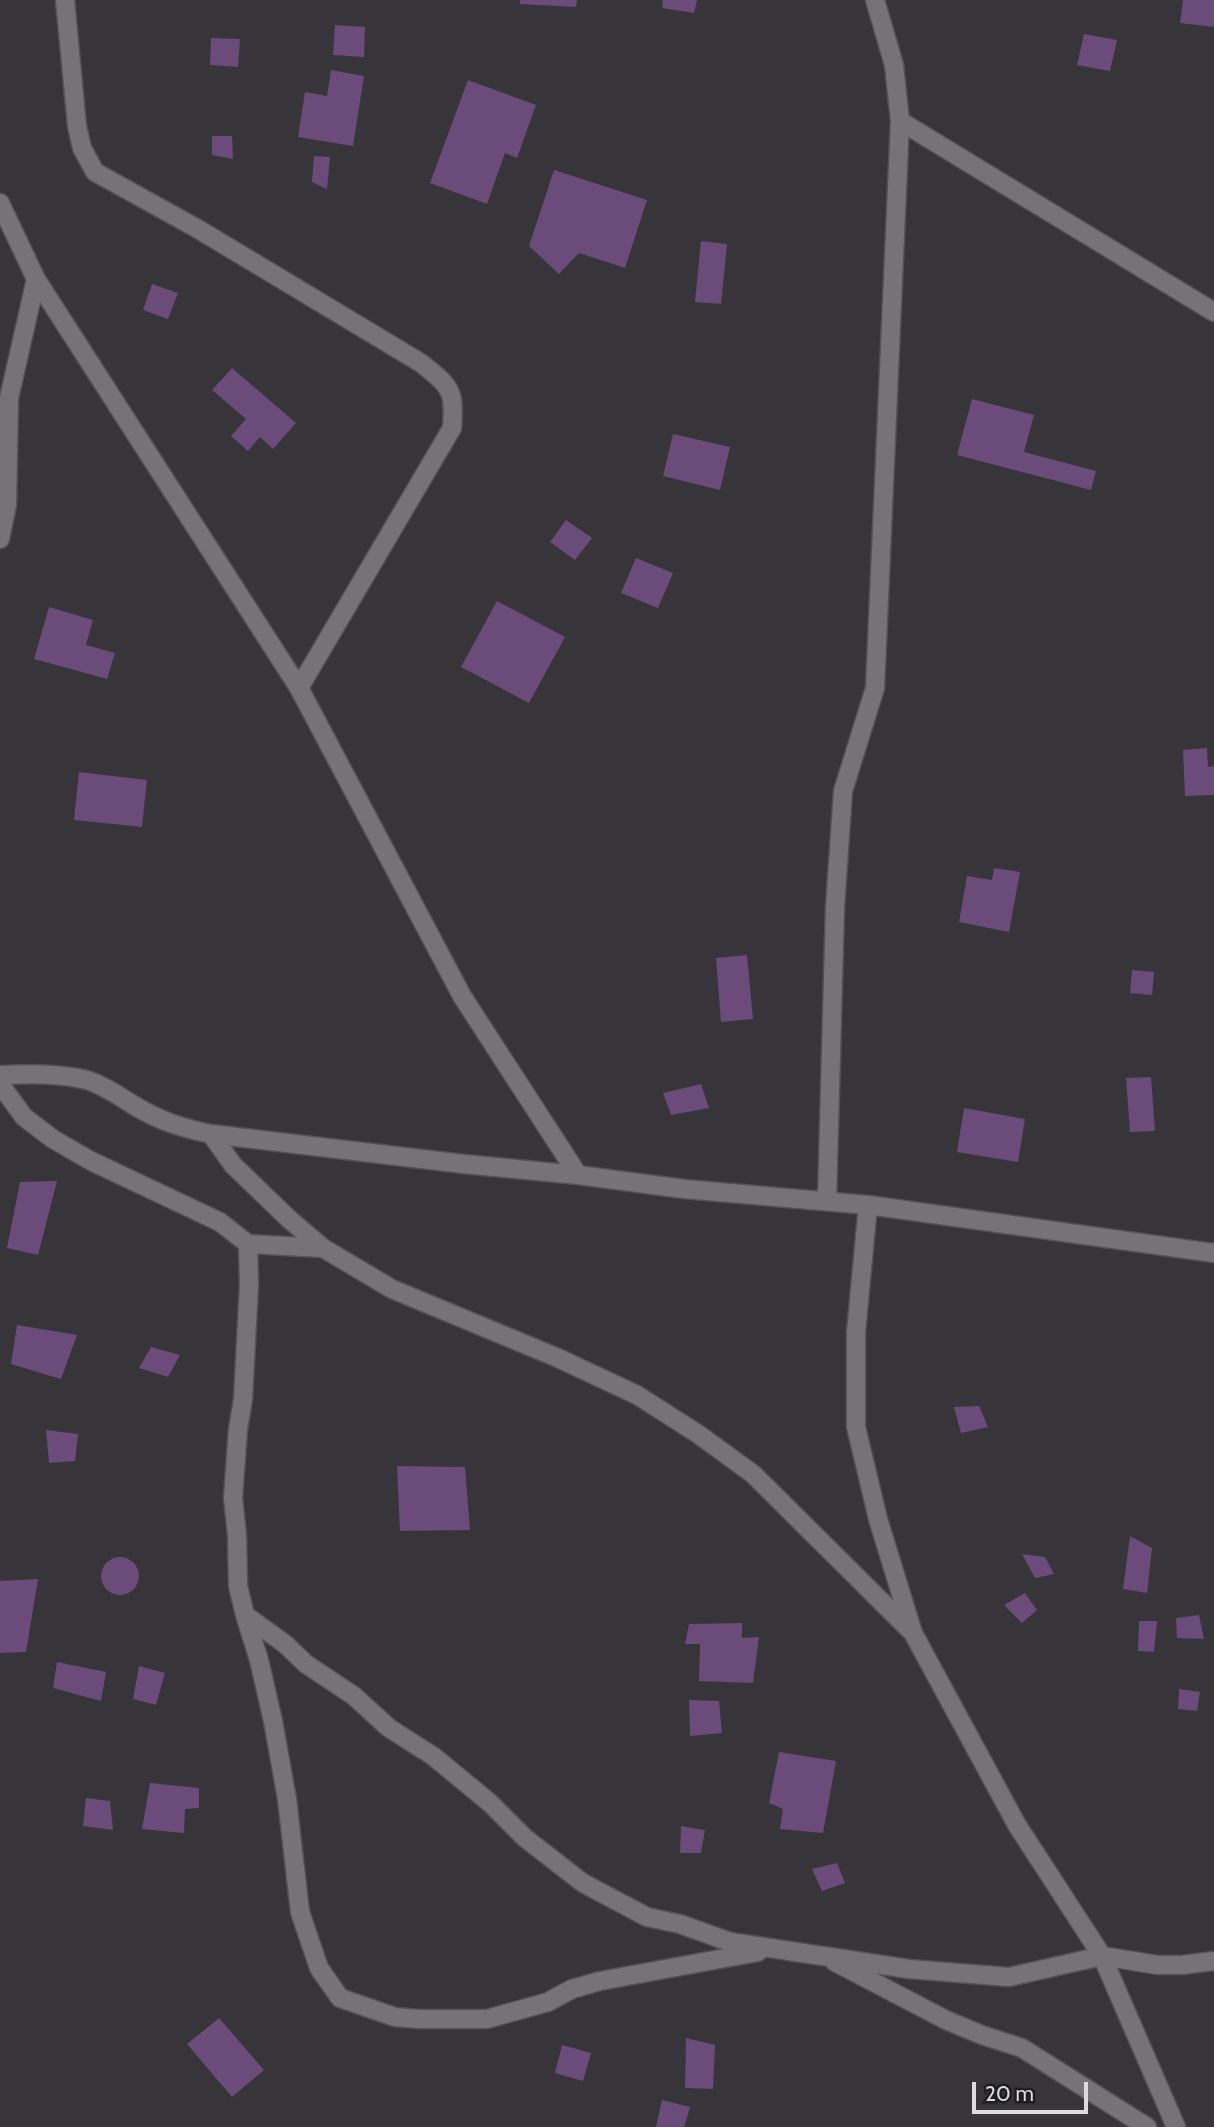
<!DOCTYPE html>
<style>
body{margin:0}
#map{position:relative;width:1214px;height:2127px;overflow:hidden;background:#373539;font-family:Cabin,sans-serif}
canvas{display:block}
.scale{position:absolute;left:972px;top:2082px;width:116px;height:32px;box-sizing:border-box;border:4px solid #dbdadc;border-top:0;padding-left:9px;font-size:21px;line-height:24px;white-space:nowrap;color:#dbdadc;-webkit-text-stroke:5px #1e1d1f;paint-order:stroke}
</style>
<div id="map">
<canvas width="1214" height="2127"></canvas>
<div class="scale">20 m</div>
</div>
<script>
const ctx = document.querySelector('canvas').getContext('2d');
ctx.lineJoin = 'round';
function fill(path, color) { ctx.fillStyle = color; ctx.fill(path, 'evenodd'); }
function trace(path, color, width, dash) { ctx.strokeStyle = color; ctx.lineWidth = width; ctx.lineCap = dash ? 'butt' : 'round'; ctx.setLineDash(dash || []); ctx.stroke(path); }
fill(new Path2D(`
 M520,0H577L576,7L520,4Z
 M663,0H697L694,13L662,8Z
 M1183,0H1214V27L1180,23Z
 M335,25L365,27L364,57L333,55Z
 M1084,34L1117,40L1110,71L1077,65Z
 M211,38L240,39L238,67L210,65Z
 M331,70L364,76L353,146L298,137L305,92L327,96Z
 M468,80L536,105L517,158L505,153L487,204L430,183Z
 M212,136H232L233,159L212,155Z
 M314,156L330,157L327,189L312,182Z
 M554,170L647,200L625,268L579,253L559,274L529,246Z
 M701,241L727,244L721,304L695,302Z
 M152,284L178,293L168,319L143,310Z
 M232,368L296,423L273,449L260,437L248,451L231,436L246,419L212,390Z
 M972,399L1034,415L1024,452L1096,471L1091,490L957,455Z
 M673,434L730,447L720,490L663,476Z
 M566,520L592,538L575,560L550,542Z
 M636,558L673,573L658,608L621,593Z
 M497,601L565,637L529,703L461,667Z
 M49,607L93,620L86,645L115,653L107,679L34,659Z
 M1207,748L1208,767L1214,766V795L1185,796L1183,750Z
 M79,772L147,780L142,827L74,820Z
 M994,868L1020,872L1009,932L959,922L967,876L992,880Z
 M747,955L753,1019L721,1022L716,958Z
 M1132,970L1154,972L1152,995L1130,993Z
 M1151,1077L1155,1131L1130,1132L1126,1078Z
 M701,1084L709,1108L671,1115L663,1093Z
 M964,1108L1025,1119L1018,1162L957,1152Z
 M57,1181L38,1255L7,1248L20,1182Z
 M17,1325L77,1335L61,1379L11,1364Z
 M151,1347L180,1355L168,1377L139,1368Z
 M979,1406L988,1427L961,1433L954,1407Z
 M46,1430L78,1434L75,1461L49,1463Z
 M397,1466L465,1467L470,1530L400,1531Z
 M1130,1536L1152,1548L1147,1593L1123,1589Z
 M1022,1554L1045,1557L1054,1574L1035,1578Z
 M101 1576a19 19 0 1 1 38 0a19 19 0 1 1-38 0Z
 M38,1579L26,1652L0,1653V1581Z
 M1025,1593L1037,1610L1022,1623L1004,1605Z
 M1199,1615L1204,1639L1177,1638L1176,1618Z
 M1139,1621H1157L1154,1652L1138,1651Z
 M742,1623V1638L759,1637L753,1683L699,1681L700,1644H685L689,1624Z
 M57,1662L106,1672L101,1701L53,1688Z
 M139,1666L165,1673L156,1705L133,1699Z
 M1179,1689L1200,1692L1197,1711L1178,1709Z
 M689,1700L719,1701L722,1733L690,1736Z
 M779,1752L836,1761L823,1833L780,1829L783,1809L769,1803Z
 M150,1783L199,1788V1808L185,1809L184,1833L142,1829Z
 M86,1798L110,1801L113,1830L83,1826Z
 M681,1826L705,1830L701,1853H680Z
 M837,1863L845,1883L822,1891L812,1869Z
 M219,2018L264,2070L232,2097L187,2044Z
 M686,2038L715,2045L713,2089L685,2088Z
 M562,2045L591,2053L583,2081L555,2073Z
 M662,2100L690,2107L684,2127H656Z`), '#6a4b7a');
const minor = new Path2D(`
 M65,0L77,126L82,148L95,172L198,229L421,363C451,387 455,390 452,428L299,688
 M900,121L1214,312
 M0,203L36,279L299,688L462,996L578,1175
 M0,539L7,505L9,398L36,279
 M0,1075C28,1074 59,1073 87,1080C105,1086 119,1096 135,1106C160,1121 182,1128 211,1134L464,1164L578,1175L684,1189L868,1205L1214,1253
 M0,1084L24,1117L53,1139L91,1161L220,1222L248,1244L323,1248
 M211,1134L233,1165L289,1219L323,1248L392,1289L558,1358L637,1395L698,1434L753,1474L910,1630
 M827,1200L835,907L843,791L875,688L900,121L894,65L875,0
 M868,1205L856,1332V1427L878,1519L913,1633L1017,1825L1102,1956L1176,2127
 M248,1244L249,1285L243,1399L238,1429L233,1498L237,1535L238,1586L245,1615L285,1644L306,1664L354,1696L389,1728L433,1756L490,1803L525,1838L583,1883L647,1917L680,1924L730,1942L909,1969L1009,1977L1102,1956L1158,1965H1182L1214,1961
 M245,1615L259,1660L273,1721L287,1799L300,1912L319,1968L340,1998L395,2017L419,2019H487L548,2002L572,1989L600,1981L758,1952
 M835,1962L946,2020L982,2035L1022,2048L1147,2127`);
trace(minor, '#545155', 21);
trace(minor, '#767377', 18);
</script>
